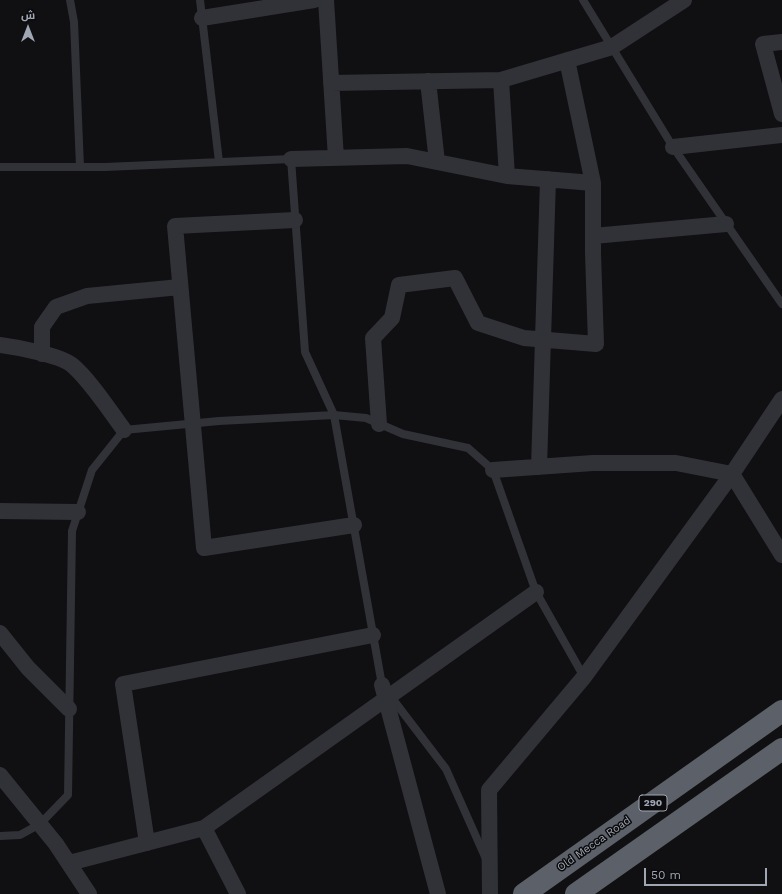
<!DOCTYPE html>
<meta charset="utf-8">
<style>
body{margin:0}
#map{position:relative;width:782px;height:894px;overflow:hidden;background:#101012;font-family:"Work Sans",Cairo,sans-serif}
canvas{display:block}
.north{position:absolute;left:8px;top:8px;width:40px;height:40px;-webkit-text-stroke:3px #0b0b0d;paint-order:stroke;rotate:0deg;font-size:11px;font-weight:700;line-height:16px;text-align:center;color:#a0a7b4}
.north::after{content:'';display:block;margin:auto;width:14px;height:18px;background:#a0a7b4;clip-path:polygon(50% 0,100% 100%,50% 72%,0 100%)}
.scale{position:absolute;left:644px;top:868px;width:123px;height:18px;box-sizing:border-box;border:2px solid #a0a7b4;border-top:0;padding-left:5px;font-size:12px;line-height:14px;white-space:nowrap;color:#a0a7b4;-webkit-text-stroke:3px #0b0b0d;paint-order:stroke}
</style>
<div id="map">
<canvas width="782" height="894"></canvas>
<div class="north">ش</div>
<div class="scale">50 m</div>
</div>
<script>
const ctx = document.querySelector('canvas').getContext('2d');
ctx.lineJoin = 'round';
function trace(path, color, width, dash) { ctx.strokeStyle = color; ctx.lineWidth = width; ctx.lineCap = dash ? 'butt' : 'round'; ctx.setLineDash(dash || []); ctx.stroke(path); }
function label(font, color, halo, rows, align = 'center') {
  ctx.font = font + ' "Work Sans",sans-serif'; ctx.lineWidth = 3; ctx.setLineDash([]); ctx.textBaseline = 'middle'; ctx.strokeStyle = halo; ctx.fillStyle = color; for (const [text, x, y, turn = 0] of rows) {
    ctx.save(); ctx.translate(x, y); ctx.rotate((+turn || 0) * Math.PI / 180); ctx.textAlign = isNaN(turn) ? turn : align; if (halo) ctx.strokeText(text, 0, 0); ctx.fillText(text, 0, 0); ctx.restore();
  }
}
trace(new Path2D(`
 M70,0L74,22L80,167
 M200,0L219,162
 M583,0L673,147L782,304
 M0,167H105L291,159L305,352L334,415L382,685L446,769L486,859
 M0,836L20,835L40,824L68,795L72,531L92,470L124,430L219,421L334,415L366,418L403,434L468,448L493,470L536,592L584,677`), '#313237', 8);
trace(new Path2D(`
 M326,0L336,158
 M202,18L314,0
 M782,42L763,44L782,114
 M428,81L437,162
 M331,83L501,80
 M673,147L782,135
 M291,159L407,156L507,176L501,80L612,47L684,0
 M507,176L593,183
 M295,220L175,226L204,548L354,525
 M593,236L726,224
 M0,345C15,347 60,355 72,365C89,379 110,411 124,430
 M42,354V327L56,307L87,296L180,287
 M379,424L373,338L392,318L399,285L455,278L478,323L524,338L596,344L593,253V183L567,60
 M539,467L548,179
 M493,470L593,463H676L732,474L782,555
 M0,511L78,512
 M0,633L28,668L69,709
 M382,685L438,894
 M0,775L56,844L89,894
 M204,828L536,592
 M147,843L123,684L373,635
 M69,863L204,828L238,894
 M490,894L489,790L584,677L732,474L782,399`), '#313237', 16);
trace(new Path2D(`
 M524,894L782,711
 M576,894L782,749`), '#5c6068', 22);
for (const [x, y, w] of [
 [653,803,28]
]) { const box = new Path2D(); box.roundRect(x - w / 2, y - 8, w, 16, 3); ctx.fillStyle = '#0b0b0d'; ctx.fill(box); trace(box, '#a0a7b4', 1); }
label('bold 10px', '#a0a7b4', null, [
 ["290",653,803]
]);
label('11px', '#a0a7b4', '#0b0b0d', [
 ["Old Mecca Road",594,844,-35]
]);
</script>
